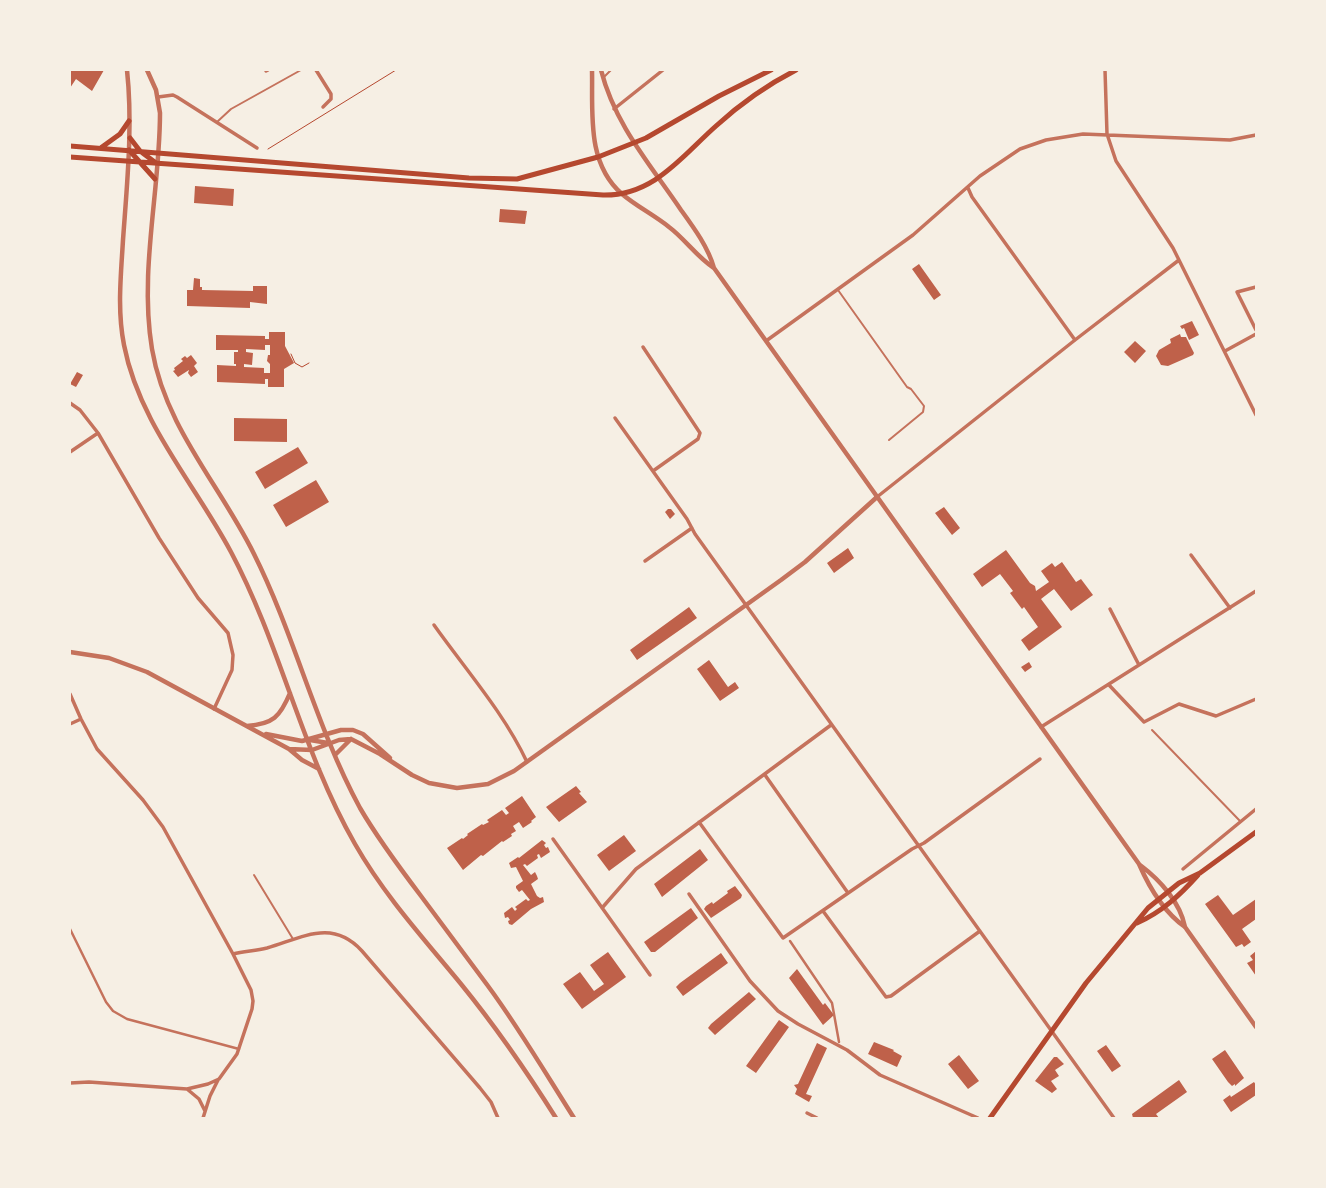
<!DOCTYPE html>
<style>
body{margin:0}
#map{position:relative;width:1326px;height:1188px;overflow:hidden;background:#f6efe4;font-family:Cabin,sans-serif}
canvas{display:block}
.frame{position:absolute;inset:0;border:71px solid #f6efe4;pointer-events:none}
</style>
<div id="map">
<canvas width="1326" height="1188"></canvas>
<div class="frame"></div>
</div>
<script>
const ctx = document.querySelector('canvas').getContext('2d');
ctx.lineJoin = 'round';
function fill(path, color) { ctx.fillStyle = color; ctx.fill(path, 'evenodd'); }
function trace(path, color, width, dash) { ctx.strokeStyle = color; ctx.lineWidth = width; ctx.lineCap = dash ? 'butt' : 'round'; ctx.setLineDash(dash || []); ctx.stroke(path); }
fill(new Path2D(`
 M70,70H104L92,91L76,79L70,88Z
 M195,186L234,189L233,206L194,203Z
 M500,209L527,211L525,224L499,222Z
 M919,264L941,295L934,300L912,269Z
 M194,278L200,279V287H202V290L253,291V286H267V304L250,302V308L187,306V290H193Z
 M1192,321L1199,335L1189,340L1184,328L1182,329L1180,326Z
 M269,332H285V346L294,363L284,369V387H268V379H265V384L217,382V365L236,366V364H234V352H238V350H216V335L265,336V339H269ZM265,345H270V355H268L267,361L270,364V373H264V368L244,367V364L252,365L253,353L246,352V349L265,350Z
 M1180,334L1181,337H1186L1194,353L1193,355L1168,366L1161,365L1156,356L1159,350L1171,343L1170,339Z
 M1135,341L1146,351L1135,363L1124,352Z
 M191,355L197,363L194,366L198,372L191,377L188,373L189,370L178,377L173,371L175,370L174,368L183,361L181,359L185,356L187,358Z
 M77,372L83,375L76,387L70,384Z
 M234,418L287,419V442L234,441Z
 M298,447L308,463L265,489L255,472Z
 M316,480L329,502L286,527L273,505Z
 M944,507L960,528L952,535L935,513Z
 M668,509H671L675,514L670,519L665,512Z
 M848,548L854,558L834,573L827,563Z
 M1006,550L1030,583L1035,586L1036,591L1049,582L1041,571L1052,563L1055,567L1062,562L1076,582L1081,579L1093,595L1071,611L1054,589L1041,599L1062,627L1029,651L1021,640L1038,627L1024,607L1022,609L1010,593L1013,591L1000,574L982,587L973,574Z
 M689,607L697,618L637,660L630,650Z
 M709,660L728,687L735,682L739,688L720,701L697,669Z
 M1029,662L1032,667L1025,672L1021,667Z
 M576,786L581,792L579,793L587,802L559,822L546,807Z
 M522,796L536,817L531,821L532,822L523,828L519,822L513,826L516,831L511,834L512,836L503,842L502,841L483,856L481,855L463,870L447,848L462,838L463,839L468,835L467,834L482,824L483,825L489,822L487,820L502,810L506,815L509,813L505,808Z
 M624,835L636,851L609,871L597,855Z
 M542,840L546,843L544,845L546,848L548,847L550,852L541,858L539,854L537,855L538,858L527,866L525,864L523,865L531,875L535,872L537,876L538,879L531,884L537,896L540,898L543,897L544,902L531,909L512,925L509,924L508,921L510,920L508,917L505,918L504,913L512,907L515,911L517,909L515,907L526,899L528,901L530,900L522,890L519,892L516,888V886L523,881L516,867L511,868L509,863L518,857L519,858Z
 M700,849L708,860L662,897L654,884Z
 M735,886L742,895L741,898L711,918L704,909L706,906L712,902L713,904L728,893L727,891Z
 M1218,895L1233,915L1256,899V919L1242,929L1251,942L1244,947L1242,944L1236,947L1205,904Z
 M691,908L698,918L655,952H651L644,942Z
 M1256,951V976L1247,963L1253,960L1250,956Z
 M608,952L626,977L582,1009L563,984L580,972L594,991L604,984L590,965Z
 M721,953L728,963L683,996L676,987L680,983Z
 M797,969L823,1005L825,1003L834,1015L823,1025L789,978Z
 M749,992L756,999L715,1035L708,1028L711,1024Z
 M779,1020L789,1027L756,1073L746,1066Z
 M874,1042L894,1050L893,1051L902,1056L897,1067L868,1054Z
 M817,1043L827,1048L806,1094L812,1096L809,1102L795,1094L797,1089L794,1085L798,1084Z
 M1106,1045L1121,1066L1112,1072L1097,1051Z
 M1225,1050L1244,1078L1235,1086V1084L1232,1086L1228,1082L1212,1059Z
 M959,1055L979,1081L968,1089L948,1064Z
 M1054,1057H1057L1064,1064L1055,1070L1059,1076L1051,1081L1057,1089L1052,1093L1035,1081Z
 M1179,1080L1187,1092L1156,1114L1159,1118H1133L1132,1114Z
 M1254,1082L1256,1085V1095L1231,1112L1223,1100L1230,1095L1231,1097Z`), '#bf614a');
trace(new Path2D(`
 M268,149L396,70
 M291,354L295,363L302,367L309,363`), '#b5482f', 1);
trace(new Path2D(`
 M604,77L611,70
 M217,122L231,109L301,70
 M838,290L907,387L911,389L924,406L923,412L889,440
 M1152,730L1240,821
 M254,875L293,939`), '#c5725c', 2);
trace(new Path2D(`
 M70,929L106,1002L113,1011L127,1019L239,1049
 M790,941L832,1003L839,1042`), '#c5725c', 2.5);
trace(new Path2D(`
 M316,70L331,94V99L323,107
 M1105,70L1107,134L1116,161L1173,248L1256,415
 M266,71L268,70
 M158,97L173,95L177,97L257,148
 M614,109L663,70
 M968,188L972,197L1075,340
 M1256,287L1237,292L1256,330
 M766,341L913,235L980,176L1020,149L1046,140L1083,134L1230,140L1256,135
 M643,347L700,433L698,439L653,471
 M1225,351L1256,334
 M70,403L80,410L98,433L159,538L198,598L228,633L233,655L232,670L214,709
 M615,418L687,519L695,534L1114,1118
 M70,452L98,433
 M877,497L1075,340L1179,260
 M1191,555L1230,608
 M645,561L692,528
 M1110,609L1139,665
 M434,625C466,670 504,713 527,762
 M1109,685L1144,722L1179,704L1216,716L1256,699
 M70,694L81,719L97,749L143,800L163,827L233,954L251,990L253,1001L252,1009L237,1054L219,1079L208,1084L187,1089L89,1082L70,1083
 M70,724L81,719
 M1041,727L1256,591
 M765,775L848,893
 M699,822L783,938L912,849L924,843L1040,759
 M553,839L650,975
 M1183,869L1256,809
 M689,894L750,981L778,1011L798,1024L847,1050L880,1075L978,1118
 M602,908L636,869L831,725
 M823,911L886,997L891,996L980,931
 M233,954C244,951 255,951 267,948C302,938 332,918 362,951L480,1088L491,1102L498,1118
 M187,1089L199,1099L205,1111
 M807,1113L817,1118
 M203,1118L210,1096L218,1080`), '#c5725c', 3.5);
trace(new Path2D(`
 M127,70C133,126 127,184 123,240C121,275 117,310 124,345C139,423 195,484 231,552C281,646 302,752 355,844C384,895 424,939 461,984C496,1027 527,1072 556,1118
 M147,70L156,90L160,113C160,191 139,271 152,349C165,427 220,485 254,554C295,636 316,727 360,808C378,839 399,867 421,896C443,926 466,956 488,986C519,1028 546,1074 574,1118
 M592,70C593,112 586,163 622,194C636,206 654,215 669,227C685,239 697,257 714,268
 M601,70C615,125 650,164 681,210C694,228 708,247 714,268L1139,864C1149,887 1164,912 1185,927L1256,1027
 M70,652L109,658L147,672L289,749L302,760L319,769
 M247,726C273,724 280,717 290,693
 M266,734L302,741L341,730H353L363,734L390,758
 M310,740L328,743
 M289,749L312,750L339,740L351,739L380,754L412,775L429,783L457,788L488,784L514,771L781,580L805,562L877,497
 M335,755L351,739
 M1140,865C1160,880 1180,902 1185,927`), '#c5725c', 4.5);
trace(new Path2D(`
 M130,138L140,151L156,163
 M70,146L469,178L517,179L598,157L646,138L719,96L771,70
 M102,147L120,134L129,121
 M129,150L155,179
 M70,157L603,195C654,196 682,156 716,126C740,104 767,85 796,70
 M1137,923C1162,912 1180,895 1198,875
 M990,1118L1086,983L1148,908L1179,883L1200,873L1256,832`), '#b5482f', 5);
</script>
